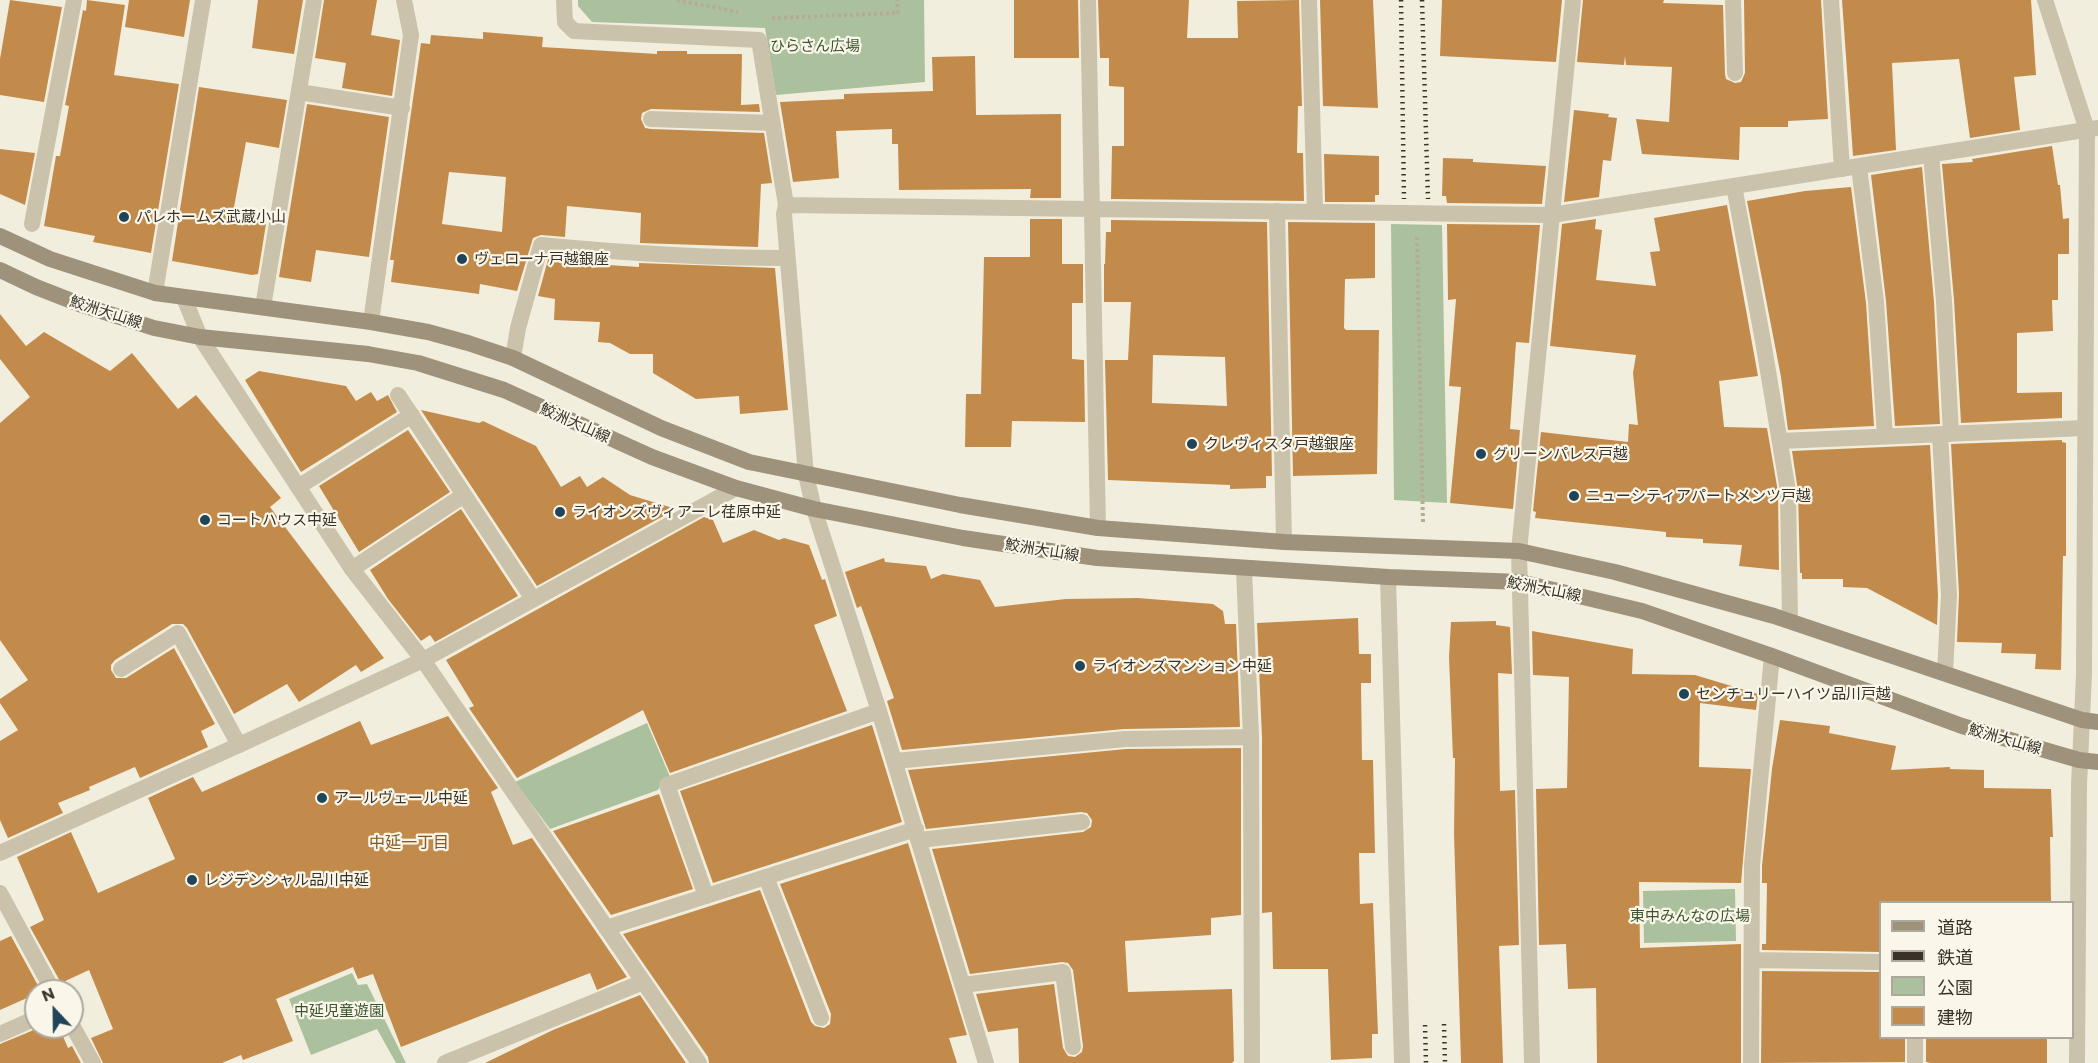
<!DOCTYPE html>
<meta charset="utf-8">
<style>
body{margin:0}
#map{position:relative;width:2098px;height:1063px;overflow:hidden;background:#f2eede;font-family:Commissioner,"Noto Sans JP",sans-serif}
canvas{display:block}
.legend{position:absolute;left:1879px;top:901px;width:195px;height:138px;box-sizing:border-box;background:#faf7ea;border:2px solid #aca89d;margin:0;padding:8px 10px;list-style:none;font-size:18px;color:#383229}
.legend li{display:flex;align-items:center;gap:12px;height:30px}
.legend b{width:30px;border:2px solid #aca89d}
.north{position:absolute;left:24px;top:979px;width:60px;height:60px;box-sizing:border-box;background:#faf7ea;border:2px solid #aca89d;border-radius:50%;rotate:338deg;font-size:16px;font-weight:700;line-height:24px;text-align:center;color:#383229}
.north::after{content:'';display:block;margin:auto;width:21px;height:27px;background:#204458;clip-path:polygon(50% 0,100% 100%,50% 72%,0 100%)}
</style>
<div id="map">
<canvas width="2098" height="1063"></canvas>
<ul class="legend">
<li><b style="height:8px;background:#9e927b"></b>道路</li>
<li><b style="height:8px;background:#383229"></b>鉄道</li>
<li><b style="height:16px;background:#abc19e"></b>公園</li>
<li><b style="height:16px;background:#c38b4b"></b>建物</li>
</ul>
<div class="north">N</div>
</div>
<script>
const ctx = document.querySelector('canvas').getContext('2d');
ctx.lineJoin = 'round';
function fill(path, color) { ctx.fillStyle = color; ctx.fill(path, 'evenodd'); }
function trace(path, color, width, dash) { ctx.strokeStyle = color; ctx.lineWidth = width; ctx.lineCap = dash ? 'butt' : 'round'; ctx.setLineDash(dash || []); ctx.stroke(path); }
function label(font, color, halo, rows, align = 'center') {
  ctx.font = font + ' Commissioner,"Noto Sans JP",sans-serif'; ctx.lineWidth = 4.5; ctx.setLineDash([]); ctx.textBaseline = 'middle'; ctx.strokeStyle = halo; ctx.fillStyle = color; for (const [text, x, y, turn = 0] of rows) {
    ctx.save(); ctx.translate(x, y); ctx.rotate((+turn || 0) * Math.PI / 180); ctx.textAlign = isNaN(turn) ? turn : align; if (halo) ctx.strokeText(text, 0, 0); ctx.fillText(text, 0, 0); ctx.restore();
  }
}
fill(new Path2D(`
 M578,0H924L925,82L776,95L765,28L592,22L578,6Z
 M1391,224L1442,225L1447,503L1394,500Z
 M647,723L671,779L661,783L658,790L550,829L515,782Z
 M1735,889L1736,941L1644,943L1643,891Z
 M352,973L358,985L367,984L406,1063H396L377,1029L311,1055L289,999Z`), '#abc19e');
fill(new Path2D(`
 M10,0L62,7L44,102L0,95V59Z
 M87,0L125,5L114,75L179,84L151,253L93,242L95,236L44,226L56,156H60L69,106L65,105L83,10L86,11Z
 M129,0H190L184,37L125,27Z
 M258,0H303L294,54L252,48Z
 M324,0H377L371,35L400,40L392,96L342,88L346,63L315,58Z
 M1014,0H1078L1079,58H1014Z
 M1098,0H1189L1187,38H1238L1237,1L1299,0L1302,106H1298L1297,153H1303L1304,201L1111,199L1112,146H1124V87L1109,86V58H1100Z
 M1320,0H1373L1378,108L1323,106Z
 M1442,0H1562L1556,62L1440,56Z
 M1583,0H1664L1663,3L1723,5L1725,74L1726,79L1735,83L1741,82L1745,73L1744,0H1821L1828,119L1788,121V127H1740L1739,160L1642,154L1636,119L1669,122L1672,67L1626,65L1625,56L1624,65L1577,62Z
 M1842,0H2031L2036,75L2014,77L2020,130L1970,138L1959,59L1892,63L1896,150L1853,156Z
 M483,32L543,37L542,47L657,54V51H687V54H742L741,105L759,104L760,112L651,109L642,113L641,119L645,128L651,129L764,133L772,183L761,184L758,247L640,243L641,213L567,206L565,237L541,235L533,238L517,291L480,284L479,294L391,282L394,260H390L421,43L430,44L431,35L483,39ZM449,172L506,177L502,232L442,224Z
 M975,56L976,115L1061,114V198H1030L1031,189L899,190L898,144H892V129L836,131L839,178L793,182L780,102L844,99V94L933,91L932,57Z
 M199,87L287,100L279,148L246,142L232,218L266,224L258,274L252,275L172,261Z
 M307,104L389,117L369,257L316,250L311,282L279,277Z
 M1574,110L1609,114L1608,117L1617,118L1611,161L1603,160L1599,197L1564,202Z
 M2052,146L2058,185H2060L2063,219L2069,218V254H2058V300H2052L2053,331L2017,333V393L2062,392V418L1961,423L1954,300L1942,164L1973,162L1972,159Z
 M0,149L35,153L25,205L0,194Z
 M1324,154L1379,156V195H1375V202H1325Z
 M1443,158L1473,159V162L1546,166L1542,204L1447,203L1446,196H1442Z
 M1922,167L1934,302L1940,424L1895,426L1886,301L1871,175Z
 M1851,187L1866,303L1874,426L1788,430L1781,377L1747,201L1805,191Z
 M1727,205L1758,376L1719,381L1724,427L1767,428L1778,492L1779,570L1739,566L1742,545L1703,543V539L1666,537V532L1535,518L1536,512L1533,511L1541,432L1628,442L1629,424L1638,425L1633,373L1636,355L1550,346L1562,224L1596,219L1595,229L1602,230L1596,280L1656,286L1650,252L1660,251L1654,218Z
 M1030,219H1062V264H1083V303H1072V359L1084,360L1085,422L1012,421L1011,447H965L966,394H981L984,257H1030Z
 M1111,220L1267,222L1272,476H1266V488L1230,489V485L1108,480L1105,360H1128L1131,302H1104V264H1105L1106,232H1111ZM1153,355L1225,357L1227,406L1152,403Z
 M1288,222L1375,223V278L1345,279L1344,328L1346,330H1379L1377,474L1293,476Z
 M1447,224L1540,225L1529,343L1516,342L1510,429L1520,430L1513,509L1450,503L1461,387L1449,386L1456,299L1448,300Z
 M549,256L563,258V262L639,267V263L775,268L788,410L740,414L739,396L696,399L653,373V354H630L610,343L598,342L600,322L554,320L555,299L538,296Z
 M0,314L26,346L44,332L110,371L132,353L178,409L196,395L281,498L270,507L384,658L361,672L356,665L299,702L287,684L234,714L187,628L183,624H172L115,660L111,665V670L116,678H126L174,648L215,724L201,731L208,747L140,778L135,767L89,787L90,790L58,803L63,813L8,838L0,820V741L18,730L0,703V699L28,680L0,640V423L30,397L0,359Z
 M259,371L346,386L356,401L371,392L377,401L388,395L397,412L301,472L245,380Z
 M421,410L479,423L483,421L536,446L561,487L580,476L587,487L603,477L630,495L676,509L537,586Z
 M408,430L450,492L359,552L319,486Z
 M2062,440V442L2066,443V556H2063L2061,670L2035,669L2036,654L2001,653L2002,643L1957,642L1959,594L1951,444Z
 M1930,445L1938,595L1937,625L1867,588L1843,587V579H1802V573H1800L1798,491L1792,451Z
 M461,509L518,596L435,642L430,635L421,641L388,599L370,570Z
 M704,517L713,520L723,543L754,530L779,540L784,538L809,545L822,580L825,579L837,616L814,625L847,711L670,773L643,710L517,778L469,708L474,706L446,660Z
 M884,558L885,562L926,566L931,579L943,574L980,580L995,607L1066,599L1138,598L1213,604L1223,611L1225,624H1236L1240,727L1124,729L902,750L887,701L894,698L861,606L857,608L845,572Z
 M1358,618L1359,654H1371V683H1361L1362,760H1373L1375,853H1359L1360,904L1373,903L1378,1034H1372V1058L1331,1060L1328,969H1273L1272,912L1262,913V737L1257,623Z
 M1496,621V625L1510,627L1512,674L1498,673L1500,791L1515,790L1519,945L1499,946L1503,1063H1461L1454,834L1455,758H1453L1449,657L1451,622Z
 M1532,631L1633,649L1632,674L1695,675L1758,694L1756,710L1700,703L1699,767L1751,769L1741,883L1639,882L1640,948L1741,944V1063H1597L1596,988L1568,989L1566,944L1539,945L1536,789L1567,788L1569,677L1533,675Z
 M448,716L498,788L491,792L513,845L532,838L627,977L597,990L590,973L401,1047L373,974L358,979L353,967L276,999L293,1041L243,1060L241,1055L222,1063H103L91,1038L113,1029L89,970L61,983L30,927L44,920L17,857L71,832L98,893L175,859L148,798L193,777L202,792L360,721L371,745Z
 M1780,720L1830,726L1829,733L1896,746L1891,770L1950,767V769L1984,770V788L2051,789L2053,837H2050L2051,901L1881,903V952L1762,950V944H1766L1767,883H1762V866L1772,769Z
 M872,725L902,822L713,883L680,791Z
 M1241,748V915L1211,918V935L1125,941L1128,992L1232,989L1234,1061L1232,1063H1019L1018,1028L988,1032L976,994L1054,984L1063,1048L1068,1056L1075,1057L1082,1052L1083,1046L1073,970L1068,963L1062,962L970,974L932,849L1083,832L1091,827L1092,820L1087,813L1081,812L926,829L908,770L1126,749Z
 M659,794L693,889L611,915L553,831Z
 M908,843L967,1035L949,1038L957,1063H709L708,1057L623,934L760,890L811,1022L815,1026L824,1028L830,1024L831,1014L780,884Z
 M11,936L41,991H36V994L0,1010V941Z
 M1762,971L1881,972V1038H1905V1062L1761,1063Z
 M640,995L686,1063H485L553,1030Z
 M41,1027H59L68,1048L72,1046L81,1063H0V1044Z
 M1926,1038H2047V1063H1931L1926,1062Z`), '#c38b4b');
trace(new Path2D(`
 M677,0L738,12
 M772,18L898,13L897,0
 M1417,237L1423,523`), '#b6ac94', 4, [3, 3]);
trace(new Path2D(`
 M1309,0L1315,211
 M1733,0L1735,73
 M1831,0L1842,169
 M651,119L772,123
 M1931,155L1944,301L1951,434
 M1859,167L1876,302L1885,436
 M1734,186L1763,341L1788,491L1790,621
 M1277,211L1284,542
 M32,224L74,0
 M155,293L203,0
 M513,358L518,328L541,245C623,253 705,258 787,258
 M398,395L533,599
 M1940,434L1949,595L1945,673
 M1780,441L2085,428
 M298,487L412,415
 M352,569L464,495
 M1388,577L1402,1063
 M121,669L178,633L239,745
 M895,761L1125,739L1251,737
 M919,840L1082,822
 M766,877L821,1018
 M706,896L667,785L879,711
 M1752,960L1880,962
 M963,985L1063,972L1073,1047
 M0,1034L36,1018
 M1915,1038V1063
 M1751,1063L1752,865L1772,656`), '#cac2aa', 16);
trace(new Path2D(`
 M564,0L565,22L574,31L759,40L786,205L784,214L806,475L814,509L879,711L986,1063
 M1088,0L1098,528
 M2045,0L2087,130L2084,674L2079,785L2077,1063
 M299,92L402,108
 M786,205L1552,215L2098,128
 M184,298L200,337L352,569L423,660L699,1063
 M263,307L314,0
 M371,322L411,35L404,0
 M1244,569L1251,737L1252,1063
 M0,853L239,745L423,660L736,488
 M0,893L53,991
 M606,928L916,829
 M72,1025L93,1063
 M445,1063L643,982
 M1532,1063L1519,551L1573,0`), '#cac2aa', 16);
trace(new Path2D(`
 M0,236L50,259L155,293L371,322L428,332L468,343L513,358L661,428L749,462L960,505L1098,528L1284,542L1519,551L1615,572L1774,616L2082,720L2098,722
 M0,270L36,287L82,305L154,328L200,337L368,354L418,363L504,390L652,457L736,488L814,509L963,538L1097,558L1388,577L1520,582L1642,611L1772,656L1962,726L2079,760L2098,762`), '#9e927b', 16);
trace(new Path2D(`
 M1401,0L1404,199
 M1422,0L1428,199
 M1444,1024L1445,1063
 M1425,1025L1426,1063`), '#383229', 4.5, [1.5, 4.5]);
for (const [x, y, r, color] of [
 [124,217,6,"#204458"],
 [462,259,6,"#204458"],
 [1192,444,6,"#204458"],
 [1481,454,6,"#204458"],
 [1574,496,6,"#204458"],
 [560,512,6,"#204458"],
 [205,520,6,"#204458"],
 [1080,666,6,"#204458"],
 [1684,694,6,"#204458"],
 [322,798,6,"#204458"],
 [192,880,6,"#204458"]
]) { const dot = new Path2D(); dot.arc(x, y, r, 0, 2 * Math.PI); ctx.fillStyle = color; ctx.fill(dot); trace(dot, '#faf7ea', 2); }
label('15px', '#3b552e', '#faf7ea', [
 ["ひらさん広場",815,46],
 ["東中みんなの広場",1690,916],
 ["中延児童遊園",339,1011]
]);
label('15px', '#383229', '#faf7ea', [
 ["パレホームズ武蔵小山",136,217],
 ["ヴェローナ戸越銀座",474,259],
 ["クレヴィスタ戸越銀座",1204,444],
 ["グリーンパレス戸越",1493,454],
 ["ニューシティアパートメンツ戸越",1586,496],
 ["ライオンズヴィアーレ荏原中延",572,512],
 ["コートハウス中延",217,520],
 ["ライオンズマンション中延",1092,666],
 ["センチュリーハイツ品川戸越",1696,694],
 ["アールヴェール中延",334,798],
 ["レジデンシャル品川中延",204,880]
], 'left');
label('15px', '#383229', '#faf7ea', [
 ["鮫洲大山線",106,312,18],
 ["鮫洲大山線",575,423,24],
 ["鮫洲大山線",1042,550,9],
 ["鮫洲大山線",1544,589,11],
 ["鮫洲大山線",2005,739,16]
]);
label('16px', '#855724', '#faf7ea', [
 ["中延一丁目",409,843]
]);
</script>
